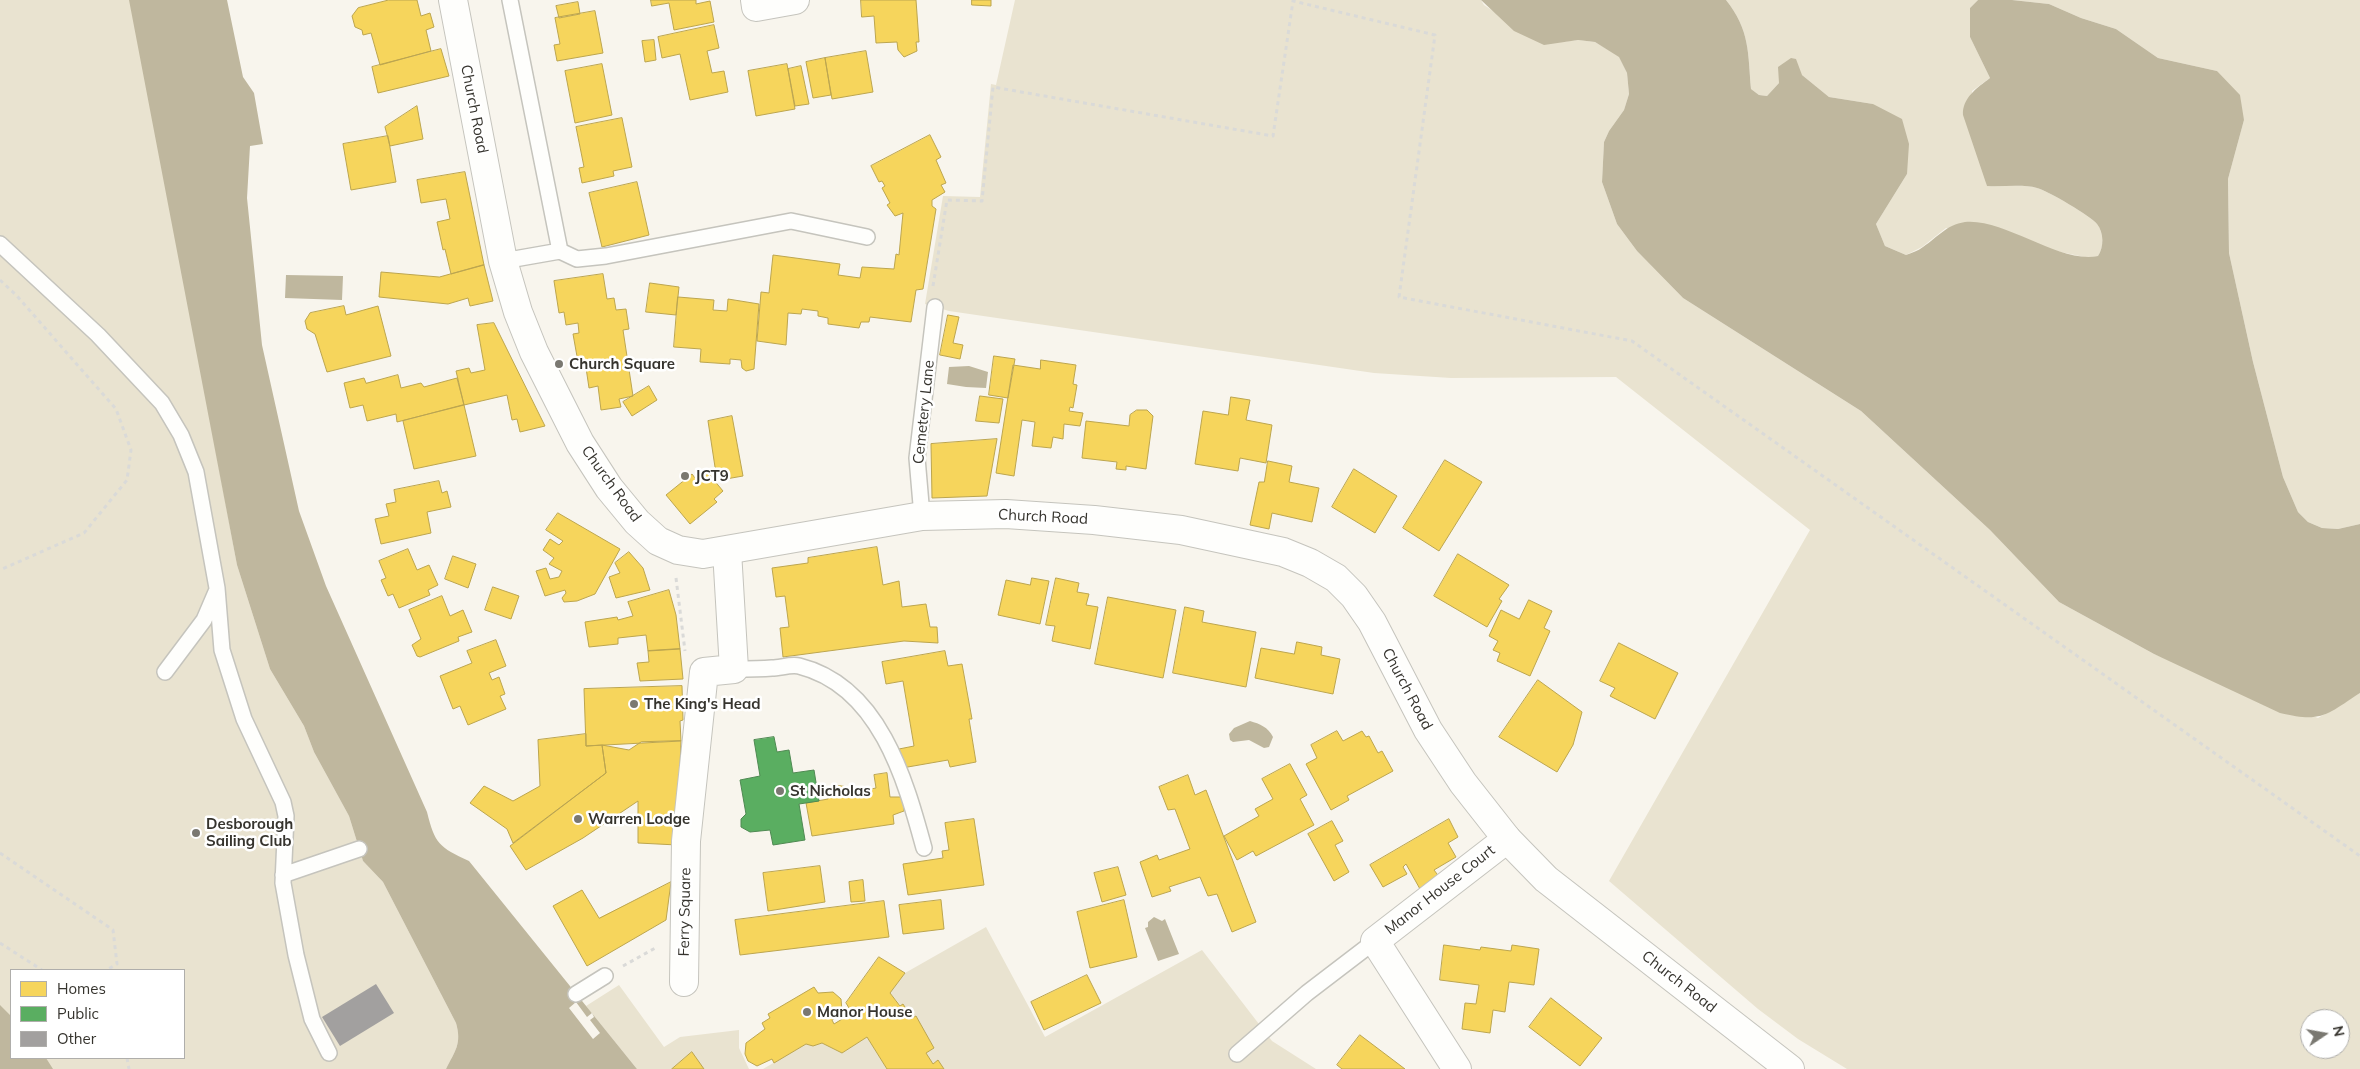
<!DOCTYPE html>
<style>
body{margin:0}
#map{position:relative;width:2360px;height:1069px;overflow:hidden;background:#f8f5ed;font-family:Mulish,sans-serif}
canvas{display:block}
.legend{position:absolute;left:10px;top:969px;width:175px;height:90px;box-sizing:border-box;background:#fff;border:1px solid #afaeab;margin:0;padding:6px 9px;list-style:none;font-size:15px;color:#36342e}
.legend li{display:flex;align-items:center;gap:10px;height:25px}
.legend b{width:25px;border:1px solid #afaeab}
.north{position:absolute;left:2300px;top:1009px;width:50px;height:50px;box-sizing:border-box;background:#fff;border:1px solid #afaeab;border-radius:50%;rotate:78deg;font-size:14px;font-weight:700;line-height:20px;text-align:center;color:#36342e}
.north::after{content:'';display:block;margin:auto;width:18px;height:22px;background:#7a7871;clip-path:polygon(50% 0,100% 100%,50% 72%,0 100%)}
</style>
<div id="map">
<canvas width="2360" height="1069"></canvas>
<ul class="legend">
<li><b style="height:14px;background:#f6d55c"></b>Homes</li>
<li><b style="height:14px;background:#5aae61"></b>Public</li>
<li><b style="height:14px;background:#a2a09f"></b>Other</li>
</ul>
<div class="north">N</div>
</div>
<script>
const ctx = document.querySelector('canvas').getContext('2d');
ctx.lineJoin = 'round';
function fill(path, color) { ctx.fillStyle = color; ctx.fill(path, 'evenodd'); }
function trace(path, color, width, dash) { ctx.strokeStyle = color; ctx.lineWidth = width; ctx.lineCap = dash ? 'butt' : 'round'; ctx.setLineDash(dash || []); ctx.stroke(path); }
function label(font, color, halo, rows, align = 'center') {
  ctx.font = font + ' Mulish,sans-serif'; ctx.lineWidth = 5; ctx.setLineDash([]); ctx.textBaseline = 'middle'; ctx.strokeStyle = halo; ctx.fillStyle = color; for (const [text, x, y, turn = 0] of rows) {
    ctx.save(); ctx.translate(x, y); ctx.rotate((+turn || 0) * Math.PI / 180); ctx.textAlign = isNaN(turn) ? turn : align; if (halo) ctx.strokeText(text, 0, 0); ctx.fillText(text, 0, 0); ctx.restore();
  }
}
fill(new Path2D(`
 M0,0H132L237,565L270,669L304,726L314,752L349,816L363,861L383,882L456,1023C462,1044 455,1051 446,1069H0ZM11,970H184V1058H11Z
 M1015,0H1481L1484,5L1543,44L1578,40L1595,42L1619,56L1627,73L1629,94L1624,110L1609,131L1604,142L1602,182L1617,224L1637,251L1683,298L1861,411L1990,530L2059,602L2154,654L2318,718L2360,693V1069H1847L1798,1039L1758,1009L1609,881L1810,530L1616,377L1451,378L1374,373L949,311L925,304L943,196L980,197L991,84L996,85ZM2310,1019H2340V1049H2310Z
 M1726,0H1978L1970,8V37L1990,78L1972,91L1987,186C2003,187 2022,184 2037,188C2048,191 2091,216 2097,224C2104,233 2104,247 2098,256L2089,258L1946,228L1922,247L1906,255L1885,246L1876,224L1907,174L1873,104L1829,97L1802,75L1779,83L1767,96L1759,95L1751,89C1748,53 1750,30 1726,0Z
 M2012,0H2360V524L2338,529L2322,528L2308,522L2298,512L2283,477L2253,362L2229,253L2228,179L2244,120L2217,71L2158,58L2116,29L2081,18L2049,4Z
 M986,927L1045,1037L1202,950L1272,1041L1316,1069H944L938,1060L933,1064L926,1053L934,1048L916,1017L912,1018L890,993L905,973Z
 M619,985L664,1047L680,1037L739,1030V1048L749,1069H637L586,1006Z
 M867,1037L887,1069H763L806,1044L817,1045L822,1043L842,1053Z`), '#e9e3d0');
fill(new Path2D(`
 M129,0H227L243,77L254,93L263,144L250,146L247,198L262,345L299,511L326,586L427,812C435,844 439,847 469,861L637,1069H446C455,1051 462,1044 456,1023L383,882L363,861L349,816L314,752L304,726L270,669L237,565Z
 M1481,0H1726C1750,30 1748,53 1751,89L1759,95L1767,96L1779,83L1778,67L1791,58L1796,59L1802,75L1829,97L1873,104L1902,119L1909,144L1907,174L1876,224L1885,246L1906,255C1911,253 1918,251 1923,247C1938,237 1946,225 1965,222C2005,218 2059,264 2098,256C2104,247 2104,233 2097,224C2091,216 2048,191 2037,188C2023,184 2003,187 1987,186L1963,115C1962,98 1977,88 1990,78L1970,37V8L1978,0H2012L2049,4L2081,18L2116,29L2158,58L2217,71L2240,95L2244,120L2228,179L2229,253L2253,362L2283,477L2298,512L2308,522L2322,528L2338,529L2360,524V693C2326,715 2322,723 2280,713L2154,654L2059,602L1990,530L1861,411L1683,298L1637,251L1617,224L1602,182L1604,142L1609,131L1624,110L1629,94L1627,73L1619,57L1595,42L1578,40L1544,45L1514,31Z
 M286,275L343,276L342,300L285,298Z
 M969,366L988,372L986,388L966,387L947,384L949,367Z
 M1250,721C1260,724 1268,727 1273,737L1269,747L1264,748L1249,740L1233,742L1230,740L1229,734L1234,728Z
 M1154,917L1162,921L1165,919L1179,954L1158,961L1145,928L1148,927V922Z
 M0,1005L11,1016V1058H46L53,1069H0Z`), '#bfb79e');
fill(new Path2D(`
 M576,1002L587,1017L592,1013L594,1017L590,1020L600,1033L593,1039L569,1008Z`), '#f8f5ed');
const homes = new Path2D(`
 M389,0H417L421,16L430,13L434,27L426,30L431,51L380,65L371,33L363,35L362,30L355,27L352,16L358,8Z
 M651,0H696V4L710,1L714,22L674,30L669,3L652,6Z
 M861,0H916L919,42H916L917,51L904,57L898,50L897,42L876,43L874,16L862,17Z
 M972,0H991V6L972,5Z
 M578,2L580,14L559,18L556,6Z
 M595,11L603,53L557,61L554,45L560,44L555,18Z
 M714,25L719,48L707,51L712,73L724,71L728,92L690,100L680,54L662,58L658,37Z
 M654,40L656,60L645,62L642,41Z
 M441,49L449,76L378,93L372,67Z
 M866,51L873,92L832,99L825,58Z
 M825,58L831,95L813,98L806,62Z
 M602,64L612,115L575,123L565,71Z
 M787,64L795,109L756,116L748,71Z
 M801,66L809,104L795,106L788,69Z
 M417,106L423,139L390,146L385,127Z
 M622,118L632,167L613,171L614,176L582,183L579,168L584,167L576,127Z
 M930,135L941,157L936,160L946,183L941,185L945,192L932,200V206L936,209L923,289L916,290L911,322L870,317L869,322H861L859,328L828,324V318L818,316V311L802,309L801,314L788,313L786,345L757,341L761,292L769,293L773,255L840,264L838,275L860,278L862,267L894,269L896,254L899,255L903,213L895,216L887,205L890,203L882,188L885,186L882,181L879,182L871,166Z
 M388,136L396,182L351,190L343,144Z
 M465,172L484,265L451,274L445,249L443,250L437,222L450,219L446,199L421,203L417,180Z
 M637,182L649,235L602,247L589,193Z
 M484,265L493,301L470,306L468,298L448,304L379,297L381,272L439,277Z
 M603,274L607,299L614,298L616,310L626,309L629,329L623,330L633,396L619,399L621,407L601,410L598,386L589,388L585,361L578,362L573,334L579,333L578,323L566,325L564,312L559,313L554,281Z
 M650,283L679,287L676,315L646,312Z
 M678,297L714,300L713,310L727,311L728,299L759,304L754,369L746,371L742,368L741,360L730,359V364L700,362L701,349L674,347Z
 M344,306L346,315L378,306L391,356L327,372L315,334L307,329L305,321L310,313Z
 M948,315L959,317L953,343L963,345L960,359L940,355Z
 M494,323L545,426L520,432L517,419L512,420L507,395L464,405L456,371L469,368L471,373L485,370L477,325Z
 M994,356L1015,359L1008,398L989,395Z
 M1041,360L1076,365L1073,384L1077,385L1073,408L1070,407L1069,411L1083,413L1080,426L1064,424L1063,439L1053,437L1051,448L1032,446L1035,422L1022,420L1014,476L996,473L1013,365L1040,369Z
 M398,375L401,388L421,383L424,387L457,378L464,405L397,422L396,414L367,421L363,405L350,408L344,383L364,378L366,383Z
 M649,386L657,400L632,416L623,402Z
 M980,396L1003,399L999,423L976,421Z
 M1231,397L1250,400L1246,420L1272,425L1266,463L1240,458L1238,471L1195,464L1203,411L1228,415Z
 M464,405L476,456L414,469L403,421Z
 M1137,410H1147L1153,416L1146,469L1126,466V470L1116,469L1117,462L1082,458L1086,421L1129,426L1130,415Z
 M732,416L743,476L726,479L715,467L708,421Z
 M997,439L987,496L932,498L931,444Z
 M1445,460L1482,482L1439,551L1403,528Z
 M1268,461L1292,466L1289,482L1319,488L1312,522L1272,513L1269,529L1250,525L1259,482H1264Z
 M1354,469L1397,496L1375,533L1332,507Z
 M708,473L723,491L714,499L717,502L690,524L666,495L692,474L698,482Z
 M439,481L442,493L447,491L451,507L427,512L431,533L381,544L375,519L389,516L386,504L396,502L394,490Z
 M558,513L620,549L595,594L577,601L564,602L562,598L566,593L565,590L545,596L536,571L546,568L550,579L559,577L562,571L549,564L554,558L543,550L550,539L559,545L563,541L546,530Z
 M877,547L883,585L899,581L902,607L926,604L930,627H937L938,643L904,641L783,657L780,628L789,627L785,596L776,597L772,568L808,563V558Z
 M408,549L417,570L429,565L438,585L428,590L430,595L399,608L393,594L388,596L381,580L386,578L379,561Z
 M629,552L643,568L650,590L616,598L609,577L620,573L615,563Z
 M1458,554L1509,585L1499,599L1502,601L1487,627L1434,596Z
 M453,556L476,564L468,588L445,579Z
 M1032,578L1049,581L1040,624L998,615L1006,580L1030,585Z
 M1056,578L1079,583L1077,592L1089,594L1086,605L1098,607L1090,649L1052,641L1055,626L1046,625Z
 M493,587L519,596L511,619L485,610Z
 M669,590L676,615L680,649L648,651L646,635L618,638V644L589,647L585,622L617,617L618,620L633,616L628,602Z
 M442,596L450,616L463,610L472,632L458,637L459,641L420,657L417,656L412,645L421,639L409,610Z
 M1108,597L1176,610L1163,678L1095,664Z
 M1529,600L1552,611L1544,628L1550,631L1530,676L1497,661L1500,653L1493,650L1498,641L1489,636L1501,610L1519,619Z
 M1185,607L1204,611L1202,622L1256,632L1246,687L1173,673Z
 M496,640L506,666L489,673L492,680L499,677L505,694L500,696L506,709L468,725L460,706L453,709L440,676L472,663L467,651Z
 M1297,642L1322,647L1321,655L1340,659L1333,694L1255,678L1261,648L1294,654Z
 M1619,643L1678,673L1655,719L1610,696L1615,688L1600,681Z
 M680,649L683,679L640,681L637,663L649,662L648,651Z
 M945,651L948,666L962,664L972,719H969L976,762L950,767L948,760L902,768L899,749L914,746L903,681L886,684L882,662Z
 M1538,680L1582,712L1573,745L1557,772L1499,737Z
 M682,686L683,720L680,721L681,741L586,746L584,689Z
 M1337,731L1343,741L1362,731L1366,737L1369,736L1378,753L1382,751L1393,771L1347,796L1349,800L1331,810L1306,764L1317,758L1311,745Z
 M586,734V746L602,745L606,773L513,843L507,829L470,803L484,786L513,801L540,786L538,740Z
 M681,741L677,845L638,843V801L583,838L526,870L510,846L606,773L602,745L629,750L641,742Z
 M1290,764L1307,795L1300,799L1314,825L1256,856L1253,851L1237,860L1224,836L1259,816L1255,809L1273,799L1262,779Z
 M887,773L890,797H902L904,805V811L893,815L894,824L812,836L806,803L828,799L829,789L835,785L848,787L851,793L876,788L874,775Z
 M1188,775L1195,795L1206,790L1256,922L1232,932L1217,894L1208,896L1200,877L1169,887L1171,891L1152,897L1140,862L1157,855L1159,860L1190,849L1175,809L1168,810L1159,787Z
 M974,819L984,885L908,895L903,864L943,858L942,851L949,850L945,823Z
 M1449,819L1458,837L1448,843L1456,857L1434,870L1440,878L1420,889L1406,864L1403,867L1407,874L1383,887L1370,865Z
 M1332,821L1343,841L1335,845L1349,872L1334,881L1308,834Z
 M820,866L825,902L768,911L763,873Z
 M1118,867L1126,895L1102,902L1094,873Z
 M863,880L865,901L851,902L849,882Z
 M671,882L666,920L587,966L553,906L582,890L599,918Z
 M941,900L944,929L903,934L899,905Z
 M1124,900L1137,957L1090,968L1077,912Z
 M884,901L889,937L740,955L735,920Z
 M1444,945L1480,950L1481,947L1511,951L1512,945L1539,949L1534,985L1509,982L1505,1012L1493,1010L1490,1033L1462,1029L1465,1003L1476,1004L1479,985L1440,980Z
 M879,957L905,973L890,993L900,1006L903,1004L912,1018L916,1016L934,1048L926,1053L933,1064L938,1060L944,1069H887L867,1037L842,1053L822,1043L813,1046L806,1044L774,1063L772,1059L757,1066L748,1061L745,1054L746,1043L765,1029L762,1023L770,1018L768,1014L814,987L818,993L833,992L841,999L842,1011L839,1016L832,1020L834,1024L852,1013L846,1003Z
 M1087,975L1101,1003L1044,1030L1031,1002Z
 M1551,998L1602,1038L1580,1066L1529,1027Z
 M1360,1035L1405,1069H1342L1337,1065Z
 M692,1052L704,1069H672Z`);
fill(homes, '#f6d55c');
trace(homes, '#bca54e', 1);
const public = new Path2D(`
 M774,737L777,752L789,750L793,773L814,770L819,801L799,804L805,840L773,845L770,830L750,832L741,827V819L746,814L740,780L760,776L754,740Z`);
fill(public, '#5aae61');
trace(public, '#4f8952', 1);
fill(new Path2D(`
 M376,984L394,1013L340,1046L322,1017Z`), '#a2a09f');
const service = new Path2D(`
 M0,244L98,335L162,403L181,435L196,472L217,588L222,650L244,719L283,802L286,816L283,883L296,955L312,1019L329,1053
 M560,251L577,259L606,256L791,221L867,237
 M503,261L560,251L510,0
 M922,516L917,458L935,307
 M734,669C747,669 760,669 772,668C780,668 791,664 799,666C879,686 905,778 924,848
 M165,672L204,620L216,592
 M283,875L359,849
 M576,994L605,976
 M1237,1054L1307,993L1375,941`);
const minor = new Path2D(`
 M755,0L756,7L795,0
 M684,982L686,841L704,672L734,669L727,551
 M1457,1069L1375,941L1507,839`);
const tertiary = new Path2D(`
 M453,0L503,261L518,312L534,352L580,443L609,488L637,522L658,541L678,550L703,554L922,516L1006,514L1094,520L1181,530L1283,552L1310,563L1336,578L1354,596L1372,622L1428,730L1463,783L1507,839L1546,879L1790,1069`);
trace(service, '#c5c4bd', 18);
trace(minor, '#c5c4bd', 30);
trace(tertiary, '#c5c4bd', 30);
trace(new Path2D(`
 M0,280L17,296L116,409L131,450L127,480L84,533L0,570
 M933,286L947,200L982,201L993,87L1273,136L1293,1L1435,35L1399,297L1632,341L2360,856
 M676,578L685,651
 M0,853L113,930L117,964L107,970
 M0,943L42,970
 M623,966L657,947
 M127,1058L129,1069`), '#dadad8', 3, [4, 4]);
trace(service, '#fefefc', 15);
trace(minor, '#fefefc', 28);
trace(tertiary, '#fefefc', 28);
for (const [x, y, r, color] of [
 [559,364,5,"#7a7871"],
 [685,476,5,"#7a7871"],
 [634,704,5,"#7a7871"],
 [780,791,5,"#7a7871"],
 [578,819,5,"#7a7871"],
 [196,833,5,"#7a7871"],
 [807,1012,5,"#7a7871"]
]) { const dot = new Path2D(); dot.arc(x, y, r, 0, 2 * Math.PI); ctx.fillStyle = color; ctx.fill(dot); trace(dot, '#fff', 2); }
label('15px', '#36342e', '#fff', [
 ["Church Road",474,109,79],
 ["Cemetery Lane",924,412,-84],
 ["Church Road",611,484,54],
 ["Church Road",1043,517,3],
 ["Church Road",1407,689,62],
 ["Manor House Court",1440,890,-38],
 ["Ferry Square",685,912,-89],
 ["Church Road",1679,982,38]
]);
label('bold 15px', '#36342e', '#fff', [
 ["Church Square",569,364],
 ["JCT9",695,476],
 ["The King's Head",644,704],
 ["St Nicholas",790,791],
 ["Warren Lodge",588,819],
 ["Desborough",206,824],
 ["Sailing Club",206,841],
 ["Manor House",817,1012]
], 'left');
</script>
